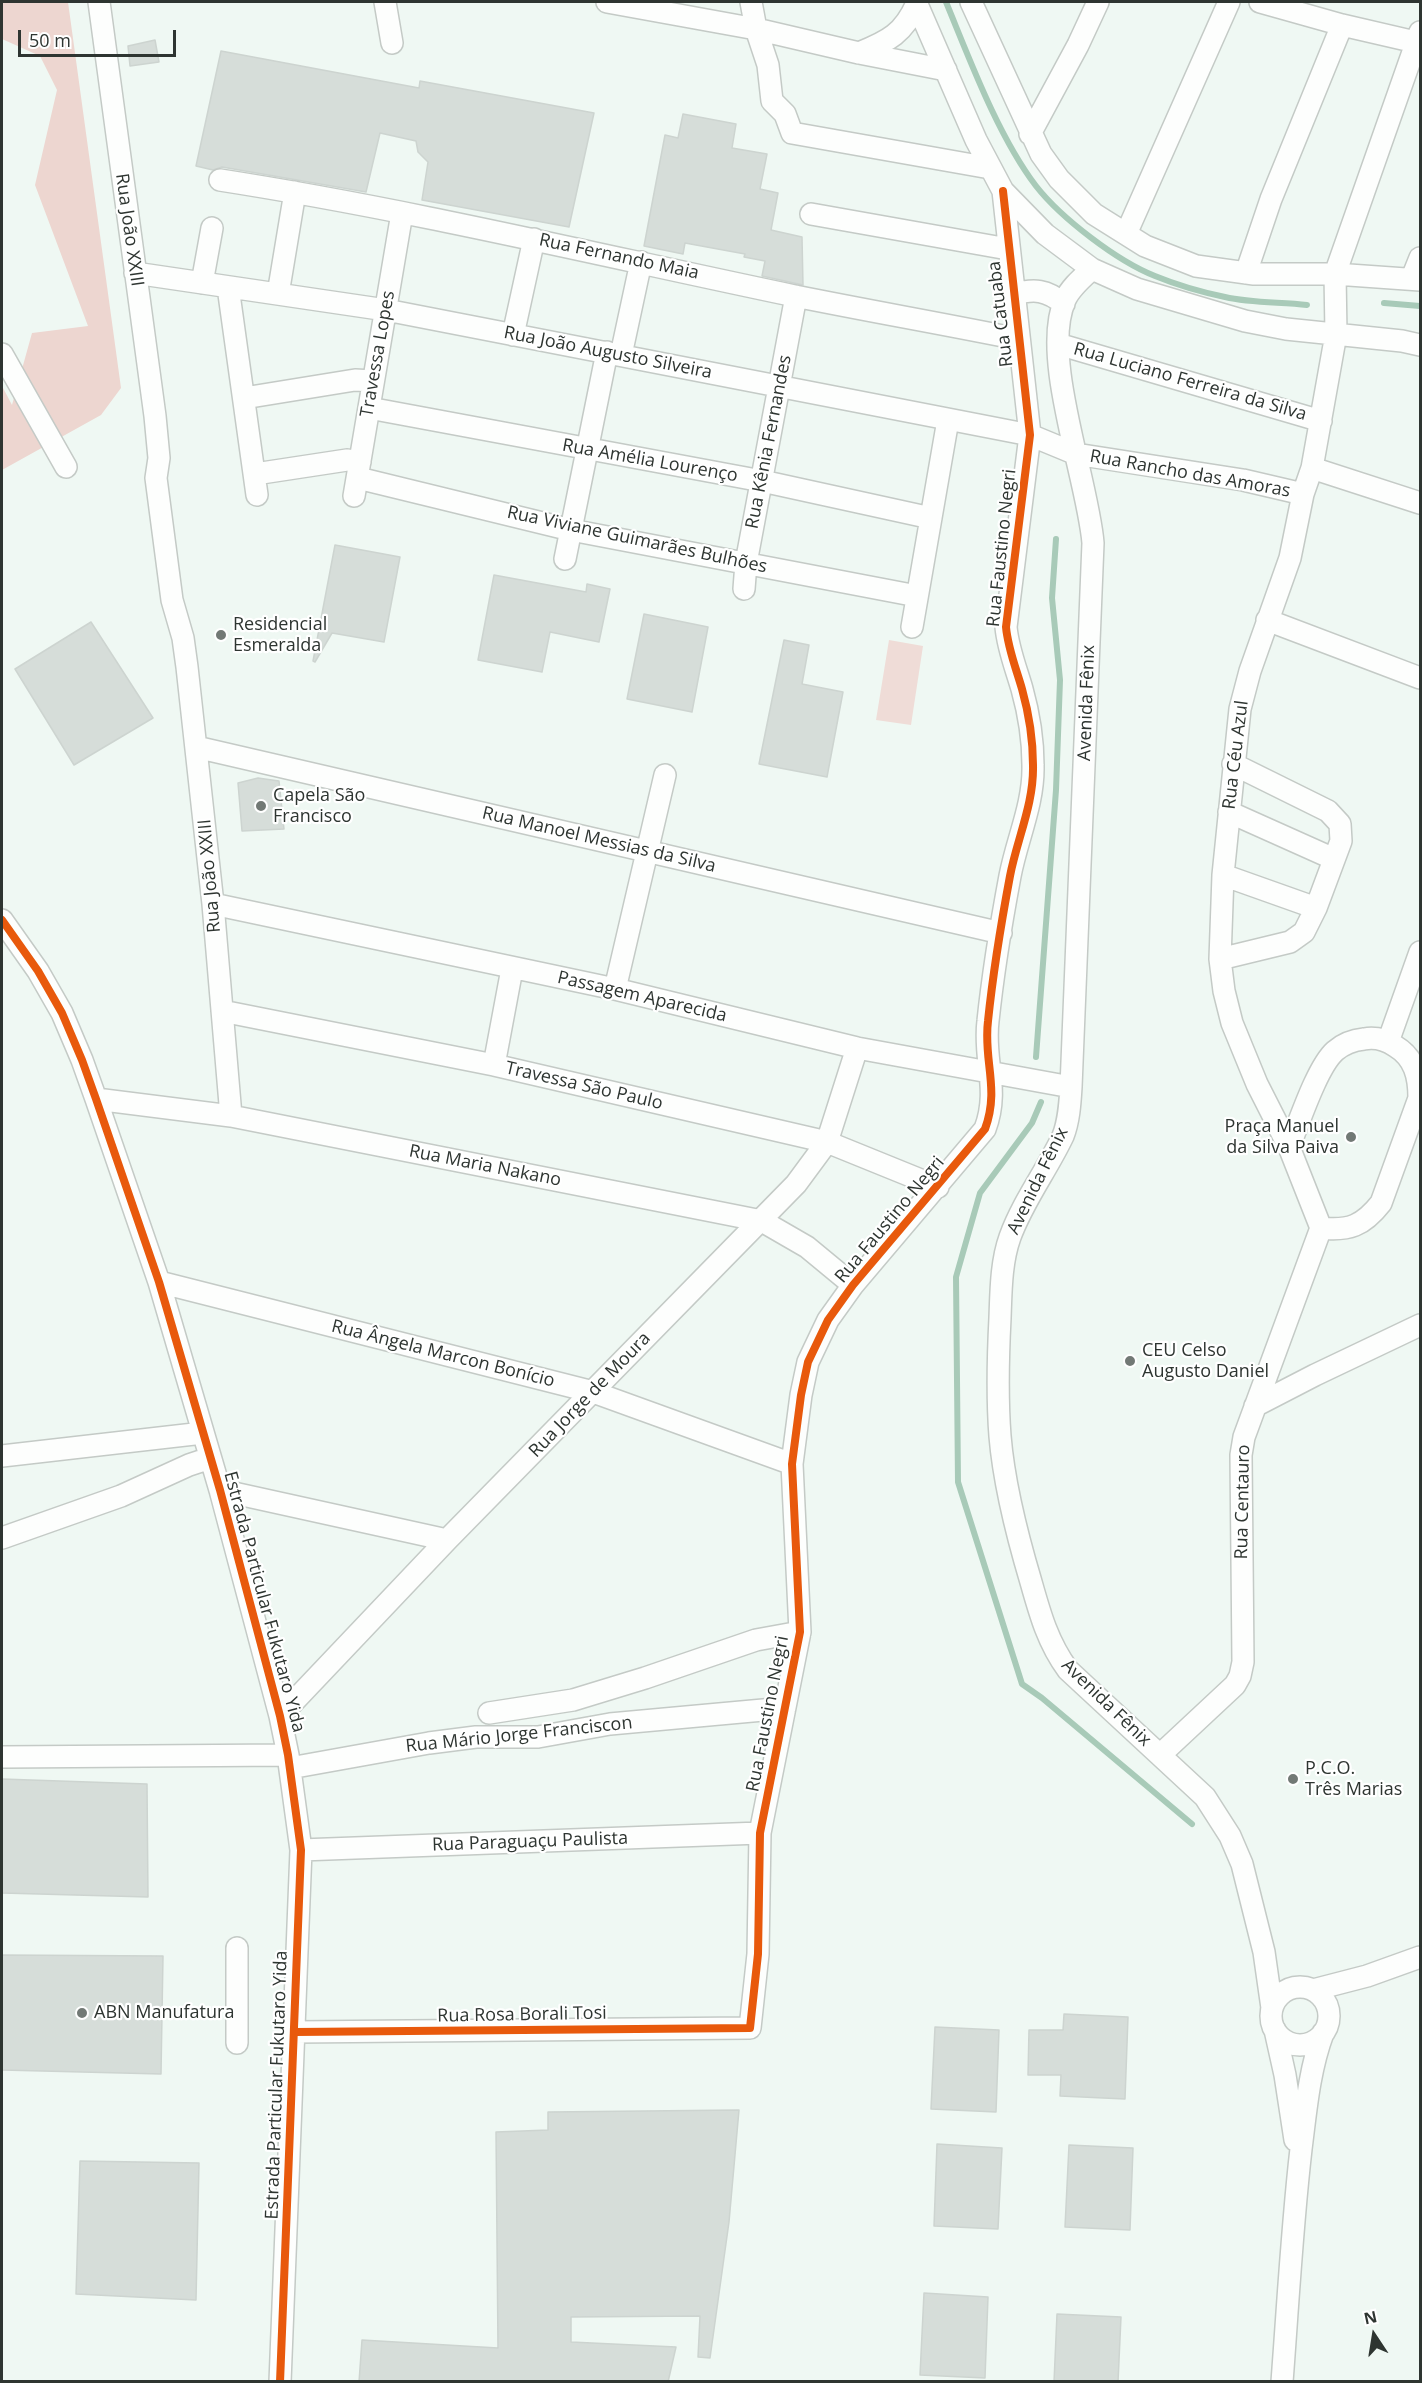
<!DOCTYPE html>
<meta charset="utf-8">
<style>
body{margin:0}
#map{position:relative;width:1422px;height:2383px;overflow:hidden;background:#eff8f3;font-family:"Open Sans",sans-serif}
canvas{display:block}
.frame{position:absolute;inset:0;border:3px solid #2e3531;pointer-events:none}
.north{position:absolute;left:1344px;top:2305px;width:60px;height:60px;-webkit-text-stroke:4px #fff;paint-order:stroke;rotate:348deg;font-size:16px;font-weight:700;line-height:24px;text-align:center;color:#2e3531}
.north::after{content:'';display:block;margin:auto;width:21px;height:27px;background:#2e3531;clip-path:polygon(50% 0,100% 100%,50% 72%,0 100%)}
.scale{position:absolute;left:18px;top:30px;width:158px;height:27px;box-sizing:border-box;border:3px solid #2e3531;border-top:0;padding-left:8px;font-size:18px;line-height:21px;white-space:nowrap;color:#2e3531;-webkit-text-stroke:4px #fff;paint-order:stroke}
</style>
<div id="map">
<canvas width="1422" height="2383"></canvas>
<div class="frame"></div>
<div class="north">N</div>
<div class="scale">50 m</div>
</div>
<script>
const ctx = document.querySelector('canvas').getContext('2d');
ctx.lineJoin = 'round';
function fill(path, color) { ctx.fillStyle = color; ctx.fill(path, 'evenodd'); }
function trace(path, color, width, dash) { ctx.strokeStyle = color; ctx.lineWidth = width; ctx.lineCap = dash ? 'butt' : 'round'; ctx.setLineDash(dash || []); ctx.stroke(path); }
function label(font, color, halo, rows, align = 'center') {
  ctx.font = font + ' "Open Sans",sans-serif'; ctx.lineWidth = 4.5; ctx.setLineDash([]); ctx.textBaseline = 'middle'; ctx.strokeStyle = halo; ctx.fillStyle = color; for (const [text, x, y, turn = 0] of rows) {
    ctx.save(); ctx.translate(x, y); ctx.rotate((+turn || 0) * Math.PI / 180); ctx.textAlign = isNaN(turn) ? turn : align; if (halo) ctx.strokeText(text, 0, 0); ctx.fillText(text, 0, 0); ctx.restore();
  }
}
fill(new Path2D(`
 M889,640L923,646L911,725L876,720Z`), '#efdcd7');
fill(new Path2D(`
 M2,2H68L121,388L101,415L2,470V386L12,405L32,333L88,326L35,185L57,90L40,56L2,39Z`), '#edd6d0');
trace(new Path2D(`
 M946,2C970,60 998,136 1036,186C1061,218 1117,261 1155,276C1177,285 1201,292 1225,297C1251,303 1280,302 1307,305
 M1384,303L1420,306
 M1036,1057L1056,790L1060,680L1052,598L1056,539
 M1041,1102L1032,1123L980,1193L956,1277L958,1482L1022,1684L1042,1698L1192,1824`), '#a8cab8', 6);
const building = new Path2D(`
 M155,40L159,62L130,66L128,46Z
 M221,51L419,88L420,81L594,113L569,227L422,200L428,162L418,152L416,141L380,133L366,192L222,167L213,170L196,166Z
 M683,114L736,124L732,148L767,154L760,189L778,193L771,230L802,237L803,285L762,276L765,261L744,257L745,254L685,243L683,254L644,246L665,135L678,138Z
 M335,545L400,557L384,642L332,633L315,662L313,661Z
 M494,575L586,592L587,584L610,589L599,642L550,632L542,672L478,660Z
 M644,614L708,627L692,712L627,699Z
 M91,622L153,718L74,765L15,669Z
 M784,640L809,645L802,684L843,692L827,777L759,764Z
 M258,778L279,781L284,829L242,831L238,783Z
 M2,1779L147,1784L148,1897L2,1893Z
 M2,1955L163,1956L161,2074L2,2070Z
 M1064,2014L1128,2017L1125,2099L1060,2096L1061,2075H1028L1029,2030H1063Z
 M935,2027L999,2030L996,2112L931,2109Z
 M739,2110L729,2222L710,2358L698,2357L700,2316L571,2317V2342L676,2347L668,2382H359L362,2340L498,2348L496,2132L548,2130V2112Z
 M937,2144L1002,2148L998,2229L934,2226Z
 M1069,2145L1133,2148L1130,2230L1065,2227Z
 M80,2161L199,2163L196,2300L76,2294Z
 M924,2293L988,2297L985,2378L920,2375Z
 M1057,2314L1121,2317L1118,2382H1054Z`);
fill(building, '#d6ddd9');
trace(building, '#cdd4d0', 1.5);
const minor = new Path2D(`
 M99,2L155,416L159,458L156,478L172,600L183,638L187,667L213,904L231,1116
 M385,2L392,43
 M607,2L756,29L859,53L946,70
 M751,2L756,29L768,65L772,101L785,114L792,133L990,168
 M916,2L976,140L1003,191L1045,234L1092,269L1137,289L1245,321L1286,329L1402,341L1420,345
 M971,2L1041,154L1059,179L1094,214L1145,246L1196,266L1254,274H1335L1420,280
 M1260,2L1342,25L1420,43
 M859,53C889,41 904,33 917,3
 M1030,134L1078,45L1098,2
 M220,180C413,210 603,256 795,296C869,311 944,324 1018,339
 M811,214L1008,249
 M1126,234L1229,2
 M1092,269C1082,278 1070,288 1065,300C1040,356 1088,480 1093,543L1071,1087C1070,1103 1069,1121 1063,1136C1047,1170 1023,1201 1010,1237C1001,1262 1001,1291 1000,1318C998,1357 997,1397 1000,1436C1004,1485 1017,1535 1031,1582C1040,1614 1048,1643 1068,1670L1205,1797L1230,1836L1242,1864L1264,1952L1272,2008
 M135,273L386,310L1030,435L1076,454L1243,480L1303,494
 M1246,273L1271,199L1342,25
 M1412,278L1420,258
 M202,283L212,228
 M228,287L257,495
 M278,294L295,192
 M1013,295C1034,288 1047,290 1064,304
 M513,335L534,239
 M1058,344L1321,421
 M2,354L66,467
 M621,355L641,262
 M244,398L355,380L373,381
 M369,408L762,481L931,518
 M1312,468L1420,503
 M255,474L347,460L360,462
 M358,478L571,530L917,596
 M354,496L402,213
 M565,559L607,352
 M744,589L746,563L796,296
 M1267,620L1420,678
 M912,627L948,420
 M196,747L1001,933
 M1229,812L1334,859
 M1223,875L1316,908
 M213,904L615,989L857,1048L1071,1087
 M2,920L38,971L62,1013L82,1060L96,1099L159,1282L220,1490L280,1716L288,1755L301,1850L280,2382
 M1220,959L1290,942L1304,932L1316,908L1341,841L1340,824L1328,811L1233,764
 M615,989L665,775
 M222,1011L494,1065L827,1142L938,1187
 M1388,1042L1420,952
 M494,1065L512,969
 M96,1099L231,1116L762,1221L807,1247L853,1285
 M1289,1147C1299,1123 1317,1067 1335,1051C1343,1044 1354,1040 1364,1039C1375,1037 1386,1040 1395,1046C1415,1058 1419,1077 1419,1098L1381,1203C1363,1226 1349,1231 1321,1228
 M1321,1228L1289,1147L1257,1084L1232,1023L1224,991L1220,959L1223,875L1240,709L1250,671L1290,558L1303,494L1312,468L1336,334L1335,274L1420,32
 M159,1282L593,1392L792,1464
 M1255,1406L1315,1375L1420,1325
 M2,1456L203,1433
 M220,1490L447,1540
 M2,1538L121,1496L189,1465L210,1458
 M489,1713L573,1700L645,1678L756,1640L800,1632
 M280,1716L447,1540L796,1184L827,1142L857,1048
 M1160,1755L1235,1685L1240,1676L1243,1662L1241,1455L1244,1437L1321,1228
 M2,1757L288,1755
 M290,1768L429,1743L476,1737H538L610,1724L785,1708
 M301,1850L760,1833
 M237,1948V2043
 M1271 2016a29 29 0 1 1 58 0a29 29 0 1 1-58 0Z
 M1313,1990L1367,1976L1420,1957
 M1275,2030L1285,2075L1295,2140
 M295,2032L750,2028L758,1954L760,1833L800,1632L792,1464L801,1395L808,1362L828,1320L853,1285L985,1129C1000,1089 983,1060 988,1021C993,973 1001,924 1010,876C1017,839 1034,804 1033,765C1033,739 1029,714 1022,689C1016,668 1008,649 1006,627L1030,435L1003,191
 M1282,2382C1288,2304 1292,2227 1301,2149C1306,2110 1309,2071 1323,2033`);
trace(minor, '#c4cac6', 24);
trace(minor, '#fdfefd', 21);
trace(new Path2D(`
 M2,920L38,971L62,1013L82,1060L96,1099L159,1282L220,1490L280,1716L288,1755L301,1850L280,2382
 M295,2032L750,2028L758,1954L760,1833L800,1632L792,1464L801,1395L808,1362L828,1320L853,1285L985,1129C1000,1089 983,1060 988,1021C993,973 1001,924 1010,876C1017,839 1034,804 1033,765C1033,739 1029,714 1022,689C1016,668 1008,649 1006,627L1030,435L1003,191`), '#e8590c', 8);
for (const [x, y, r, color] of [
 [221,635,6,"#727975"],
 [261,806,6,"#727975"],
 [1351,1137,6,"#727975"],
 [1130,1361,6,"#727975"],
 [1293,1779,6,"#727975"],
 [82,2013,6,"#727975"]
]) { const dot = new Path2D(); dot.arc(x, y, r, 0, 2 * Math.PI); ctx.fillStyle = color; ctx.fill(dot); trace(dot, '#fff', 2); }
label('18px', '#2e3531', '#fff', [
 ["Rua João XXIII",129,230,82],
 ["Rua Fernando Maia",619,257,12],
 ["Rua Catuaba",1001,314,-97],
 ["Rua João Augusto Silveira",608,353,11],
 ["Travessa Lopes",378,354,-80],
 ["Rua Luciano Ferreira da Silva",1190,382,16],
 ["Rua Kênia Fernandes",769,442,-79],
 ["Rua Amélia Lourenço",650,461,10],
 ["Rua Rancho das Amoras",1190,474,10],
 ["Rua Viviane Guimarães Bulhões",637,540,12],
 ["Rua Faustino Negri",1002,548,-84],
 ["Avenida Fênix",1087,703,-88],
 ["Rua Céu Azul",1236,755,-83],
 ["Rua Manoel Messias da Silva",599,840,13],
 ["Rua João XXIII",210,876,-95],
 ["Passagem Aparecida",642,997,13],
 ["Travessa São Paulo",584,1086,13],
 ["Rua Maria Nakano",485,1166,11],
 ["Avenida Fênix",1038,1181,-64],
 ["Rua Faustino Negri",890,1220,-50],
 ["Rua Ângela Marcon Bonício",443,1354,14],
 ["Rua Jorge de Moura",590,1395,-46],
 ["Rua Centauro",1243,1502,-89],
 ["Estrada Particular Fukutaro Yida",264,1602,75],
 ["Avenida Fênix",1106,1703,44],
 ["Rua Faustino Negri",768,1714,-79],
 ["Rua Mário Jorge Franciscon",519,1735,-6],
 ["Rua Paraguaçu Paulista",530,1842,-2],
 ["Rua Rosa Borali Tosi",522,2015,-1],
 ["Estrada Particular Fukutaro Yida",277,2085,-88]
]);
label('18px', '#2e3531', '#fff', [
 ["Residencial",233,625],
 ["Esmeralda",233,646],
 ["Capela São",273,796],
 ["Francisco",273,817],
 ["Praça Manuel",1339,1127,"right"],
 ["da Silva Paiva",1339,1148,"right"],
 ["CEU Celso",1142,1351],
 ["Augusto Daniel",1142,1372],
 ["P.C.O.",1305,1769],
 ["Três Marias",1305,1790],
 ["ABN Manufatura",94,2013]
], 'left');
</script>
